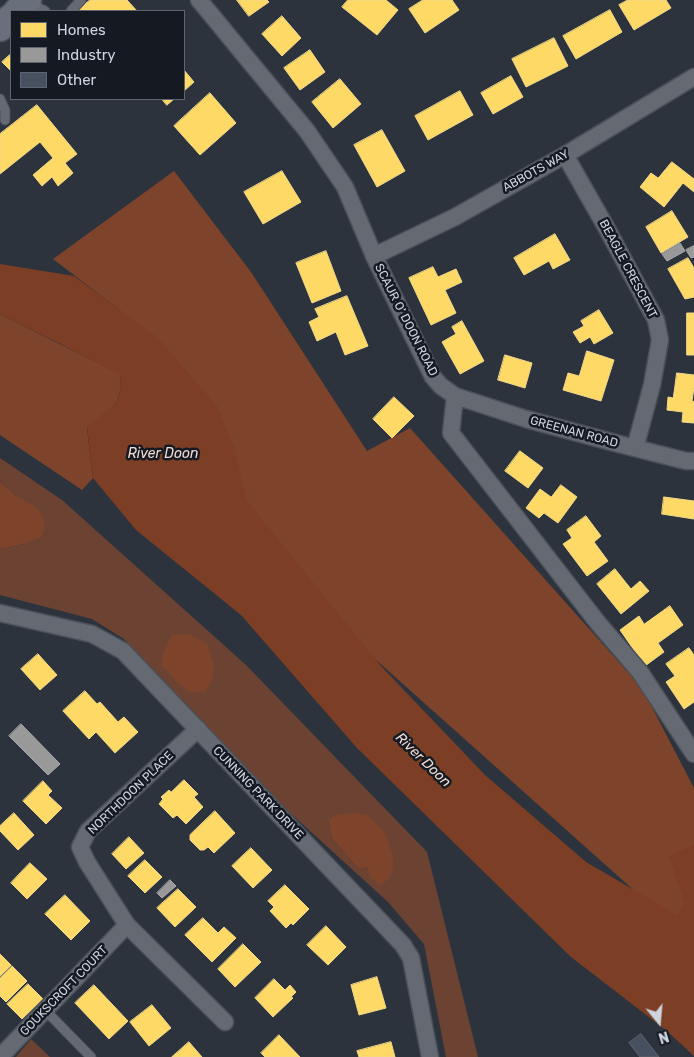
<!DOCTYPE html>
<style>
body{margin:0}
#map{position:relative;width:694px;height:1057px;overflow:hidden;background:#2d333d;font-family:Rubik,sans-serif}
canvas{display:block}
.legend{position:absolute;left:10px;top:10px;width:175px;height:90px;box-sizing:border-box;background:#151a22;border:1px solid #5f646e;margin:0;padding:6px 9px;list-style:none;font-size:15px;color:#cdd4df}
.legend li{display:flex;align-items:center;gap:10px;height:25px}
.legend b{width:25px;border:1px solid #5f646e}
.north{position:absolute;left:634px;top:997px;width:50px;height:50px;-webkit-text-stroke:4px #151a22;paint-order:stroke;rotate:163deg;font-size:14px;font-weight:700;line-height:20px;text-align:center;color:#cdd4df}
.north::after{content:'';display:block;margin:auto;width:18px;height:22px;background:#cdd4df;clip-path:polygon(50% 0,100% 100%,50% 72%,0 100%)}
</style>
<div id="map">
<canvas width="694" height="1057"></canvas>
<ul class="legend">
<li><b style="height:14px;background:#ffd966"></b>Homes</li>
<li><b style="height:14px;background:#999"></b>Industry</li>
<li><b style="height:14px;background:#465060"></b>Other</li>
</ul>
<div class="north">N</div>
</div>
<script>
const ctx = document.querySelector('canvas').getContext('2d');
ctx.lineJoin = 'round';
function fill(path, color) { ctx.fillStyle = color; ctx.fill(path, 'evenodd'); }
function trace(path, color, width, dash) { ctx.strokeStyle = color; ctx.lineWidth = width; ctx.lineCap = dash ? 'butt' : 'round'; ctx.setLineDash(dash || []); ctx.stroke(path); }
function label(font, color, halo, rows, align = 'center') {
  ctx.font = font + ' Rubik,sans-serif'; ctx.lineWidth = 5; ctx.setLineDash([]); ctx.textBaseline = 'middle'; ctx.strokeStyle = halo; ctx.fillStyle = color; for (const [text, x, y, turn = 0] of rows) {
    ctx.save(); ctx.translate(x, y); ctx.rotate((+turn || 0) * Math.PI / 180); ctx.textAlign = isNaN(turn) ? turn : align; if (halo) ctx.strokeText(text, 0, 0); ctx.fillText(text, 0, 0); ctx.restore();
  }
}
fill(new Path2D(`
 M0,458L62,500L246,665L427,852L478,1057H446L424,944L388,902L198,729L124,639L92,619L0,595V548L2,549L25,544L17,496L0,482ZM328,821L389,846C394,858 394,866 389,878L367,867L360,870L332,839Z
 M31,1039L50,1057H16Z`), '#6c4333');
fill(new Path2D(`
 M174,171L251,272L367,451L410,428L642,688L694,788V944L244,542L122,312L53,259Z
 M0,314L120,374L121,388L116,404L87,428L93,478L82,490L0,435Z
 M0,482L17,496L34,506L43,515L45,528L41,537L25,544L2,549L0,548Z
 M187,634L196,637L208,645L214,665L213,678L205,692H190L177,682L161,664L164,651L172,635Z
 M355,813L367,815L385,832L393,856V869L389,878L381,885L371,878L367,867L360,870L332,839L328,821L335,815Z`), '#7d432b');
fill(new Path2D(`
 M0,264L74,276L158,338L217,406L235,450L247,501L381,666L485,775L586,862L677,915L685,904L669,856L694,845V1056L667,1031L571,957L357,748L241,615L136,530L93,478L87,427L116,404L121,388L120,375L63,345L0,314Z`), '#7c3f25');
const homes = new Path2D(`
 M90,0H127L137,11H77Z
 M237,0H267L269,2L249,16Z
 M348,0H386L398,10L377,35L342,7Z
 M423,0H452L459,10L425,33L409,9Z
 M628,0H666L671,8L634,30L619,5Z
 M610,10L622,32L576,59L563,36Z
 M282,16L301,38L282,56L262,34Z
 M554,38L568,66L526,87L512,59Z
 M310,50L325,72L300,90L284,68Z
 M11,54V71L2,62Z
 M184,70L194,82L184,91Z
 M511,76L523,97L493,114L481,93Z
 M340,79L361,104L333,128L312,102Z
 M460,91L473,115L428,140L415,116Z
 M210,93L236,123L200,155L174,126Z
 M162,99H174L167,105Z
 M37,105L77,154L65,163L73,173L58,186L52,177L42,186L33,175L53,158L40,142L0,174V134Z
 M382,130L405,171L377,187L354,145Z
 M672,162L694,179V192L683,183L664,207L640,187L651,173L658,178Z
 M282,171L301,202L263,224L244,192Z
 M672,211L688,237L661,253L646,227Z
 M555,234L570,260L553,269L549,261L524,275L514,258Z
 M326,251L341,291L312,303L296,263Z
 M688,258L694,268V297L685,299L668,269Z
 M433,267L438,277L456,269L462,282L445,290L456,313L431,325L409,278Z
 M347,296L368,346L345,355L336,332L317,341L309,322L319,317L315,309Z
 M599,310L613,333L594,344L590,337L580,343L573,332L584,326L581,321Z
 M687,313H694V355H687Z
 M462,321L484,361L460,374L442,342L456,334L452,327Z
 M587,351L614,360L601,401L563,390L568,373L579,376Z
 M505,355L532,363L525,388L498,380Z
 M677,373L694,375V387L692,401L694,402V423L682,422L683,412L667,410L668,397L673,398Z
 M394,397L414,416L392,438L373,419Z
 M520,451L543,468L528,488L505,471Z
 M561,485L577,497L558,523L544,513L539,518L526,508L540,489L551,497Z
 M664,497L694,501V519L662,514Z
 M586,516L601,536L594,542L608,561L587,576L563,544L572,538L567,530Z
 M615,569L631,589L640,581L649,591L621,614L597,584Z
 M670,606L683,625L658,643L664,652L645,666L620,630L639,616L644,624Z
 M689,648L694,655V702L684,709L666,682L675,676L666,664Z
 M38,654L57,675L40,690L21,669Z
 M85,691L97,704L100,702L118,722L124,717L138,732L115,753L96,732L89,739L63,711Z
 M184,780L198,794L194,797L203,807L186,824L177,815L173,818L159,804L163,799L161,797L169,790L171,792Z
 M43,781L52,791L48,795L62,808L46,824L23,801Z
 M215,811L235,833L214,853L208,847L204,850H200L190,840V835Z
 M14,813L34,835L18,850L0,831V826Z
 M129,837L144,853L126,869L112,854Z
 M251,848L272,870L253,888L232,866Z
 M145,860L162,877L145,893L128,876Z
 M30,863L47,879L27,899L11,883Z
 M285,885L309,909L293,925L291,923L286,928L270,911L274,907L268,901Z
 M178,889L196,907L175,927L157,908Z
 M65,895L90,921L71,940L45,914Z
 M203,918L218,933L224,927L236,938L212,962L185,935Z
 M326,926L346,947L328,965L307,945Z
 M243,944L261,962L235,987L218,969Z
 M0,954L11,965L0,976Z
 M12,966L27,981L6,1002L0,996V978Z
 M377,977L386,1008L359,1015L351,985Z
 M274,979L285,990L290,985L296,992L291,997L293,998L273,1017L255,998Z
 M28,984L43,999L22,1019L7,1004Z
 M94,985L128,1021L109,1039L75,1003Z
 M152,1005L171,1028L149,1046L130,1022Z
 M279,1035L300,1057H265L261,1053Z
 M189,1042L202,1057H172Z
 M391,1042L395,1057H359L357,1051Z`);
fill(homes, '#ffd966');
trace(homes, '#f0d88a', 1);
const industry = new Path2D(`
 M680,243L685,251L667,261L662,254Z
 M694,246V257L691,258L686,250Z
 M21,724L60,764L48,775L9,736Z
 M170,880L176,886L162,898L157,893Z`);
fill(industry, '#999');
trace(industry, '#a9abae', 1);
const building = new Path2D(`
 M641,1034L659,1057H640L629,1043Z`);
fill(building, '#465060');
trace(building, '#60656d', 1);
const service = new Path2D(`
 M29,3L45,11
 M71,11L81,0
 M0,99L5,110V120
 M45,1010L91,1057`);
const minor = new Path2D(`
 M199,0L307,131L345,187L374,256L433,377L441,386L455,396L477,403L526,419L619,444L686,461H694
 M565,155L606,227L656,320L660,340L652,385L635,448
 M374,256L455,217L565,155L694,77
 M455,396L451,433L598,623L640,672L694,754
 M0,613L92,634L123,651L403,945L411,958L430,1057
 M198,729L88,831L80,847L87,862L127,925L225,1022
 M0,1057L127,925`);
const primary = new Path2D(`
 M17,11L28,0
 M0,28L11,17`);
trace(service, '#4a5058', 11);
trace(minor, '#4a5058', 19);
trace(primary, '#4a5058', 29);
trace(service, '#656a72', 9);
trace(minor, '#656a72', 16);
trace(primary, '#69707b', 26);
label('12px', '#cdd4df', '#151a22', [
 ["ABBOTS WAY",536,171,-29],
 ["BEAGLE CRESCENT",628,269,62],
 ["SCAUR O' DOON ROAD",406,320,63],
 ["GREENAN ROAD",574,432,15],
 ["NORTHDOON PLACE",131,793,-44],
 ["CUNNING PARK DRIVE",258,793,46],
 ["GOUKSCROFT COURT",64,991,-46]
]);
label('italic 14px', '#f0dbd2', '#151a22', [
 ["River Doon",163,454],
 ["River Doon",423,760,44]
]);
</script>
